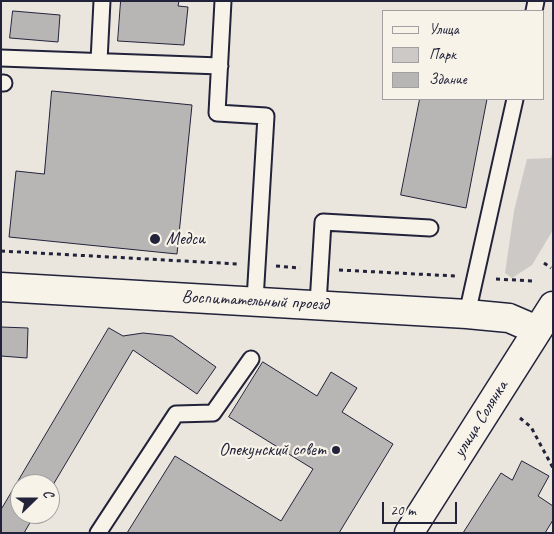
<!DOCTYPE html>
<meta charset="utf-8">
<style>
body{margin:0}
#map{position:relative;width:554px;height:534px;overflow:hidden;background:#eae6de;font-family:Caveat,sans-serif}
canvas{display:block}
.frame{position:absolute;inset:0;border:2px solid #22223b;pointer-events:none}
.legend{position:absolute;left:382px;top:10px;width:162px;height:90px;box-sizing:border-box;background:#f7f3e8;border:1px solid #a29fa3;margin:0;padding:6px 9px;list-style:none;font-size:15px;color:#22223b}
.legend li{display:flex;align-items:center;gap:10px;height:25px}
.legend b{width:25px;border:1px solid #a29fa3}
.north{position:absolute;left:10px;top:474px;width:50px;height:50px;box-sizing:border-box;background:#f7f3e8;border:1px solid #a29fa3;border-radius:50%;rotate:68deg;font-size:14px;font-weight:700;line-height:20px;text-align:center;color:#22223b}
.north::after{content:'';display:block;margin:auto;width:18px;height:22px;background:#22223b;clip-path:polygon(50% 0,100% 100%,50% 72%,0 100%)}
.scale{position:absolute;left:382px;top:502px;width:75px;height:22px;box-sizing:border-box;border:2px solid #22223b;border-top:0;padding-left:6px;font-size:15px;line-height:18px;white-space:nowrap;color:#22223b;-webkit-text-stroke:4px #f7f3e8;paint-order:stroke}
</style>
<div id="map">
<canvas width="554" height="534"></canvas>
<div class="frame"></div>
<ul class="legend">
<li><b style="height:6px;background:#f7f3e8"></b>Улица</li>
<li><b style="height:14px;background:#cdc9c6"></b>Парк</li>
<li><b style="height:14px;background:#b8b6b5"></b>Здание</li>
</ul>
<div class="north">С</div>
<div class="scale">20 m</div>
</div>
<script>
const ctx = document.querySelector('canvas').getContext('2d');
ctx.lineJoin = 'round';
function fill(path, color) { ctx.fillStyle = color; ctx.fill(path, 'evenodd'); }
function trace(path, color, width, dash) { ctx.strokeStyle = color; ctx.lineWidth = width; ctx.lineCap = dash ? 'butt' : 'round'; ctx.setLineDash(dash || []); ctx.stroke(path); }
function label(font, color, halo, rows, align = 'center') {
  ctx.font = font + ' Caveat,sans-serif'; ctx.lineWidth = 4.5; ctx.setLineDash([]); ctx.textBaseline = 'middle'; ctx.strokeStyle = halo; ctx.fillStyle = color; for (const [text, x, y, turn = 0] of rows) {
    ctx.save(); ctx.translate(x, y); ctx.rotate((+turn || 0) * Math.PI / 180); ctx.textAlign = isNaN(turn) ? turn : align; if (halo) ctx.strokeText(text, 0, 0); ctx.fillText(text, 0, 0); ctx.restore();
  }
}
fill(new Path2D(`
 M553,151V230L532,265L512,278L505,273L514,211L527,159L551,158Z`), '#cdc9c6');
const building = new Path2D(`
 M121,1H179L178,6L188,7L184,45L118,41Z
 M13,11L60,15L58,42L10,38Z
 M52,91L192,105L177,254L9,237L16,171L44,174Z
 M420,99H487L466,208L401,195Z
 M1,327L28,328L27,358L1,356Z
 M109,328L123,336L143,333L172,336L216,367L197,394L133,350L50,490V484H20V514H35L24,533H1V510Z
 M263,362L317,396L331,372L357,388L342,412L393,444L339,533H127L175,456L281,521L313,469L229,417Z
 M522,461L549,476L538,496L553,506V520L545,533H463L501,473L512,480Z`);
fill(building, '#b8b6b5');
trace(building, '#22223b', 1);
const lane = new Path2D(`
 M223,1L217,113L266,116L255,300
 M534,11L536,1
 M1,58L220,66
 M99,61L102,1
 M1,83H4
 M318,304L323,222L430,228
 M467,314L515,99
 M98,533L176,414L213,413L251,359`);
const street = new Path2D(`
 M1,287L467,314L509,318L537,330`);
const secondary = new Path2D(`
 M409,533L553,306`);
trace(lane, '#22223b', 19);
trace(street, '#22223b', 31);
trace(secondary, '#22223b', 31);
trace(new Path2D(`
 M1,251L238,264
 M544,263L551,268
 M276,266L300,268
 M339,270L455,276
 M496,279L533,281
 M520,418L531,427L553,468`), '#22223b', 3, [4, 4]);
trace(lane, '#f7f3e8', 15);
trace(street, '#f7f3e8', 28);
trace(secondary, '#f7f3e8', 28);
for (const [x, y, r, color] of [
 [155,239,6,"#22223b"],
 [336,450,5,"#22223b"]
]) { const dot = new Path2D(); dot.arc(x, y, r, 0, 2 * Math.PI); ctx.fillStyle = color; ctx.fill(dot); trace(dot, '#f7f3e8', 2); }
label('18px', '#22223b', '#f7f3e8', [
 ["Медси",166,239],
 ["Опекунский совет",326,450,"right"]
], 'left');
label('18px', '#22223b', '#f7f3e8', [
 ["Воспитательный проезд",255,301,3],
 ["улица Солянка",481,419,-58]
]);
</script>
